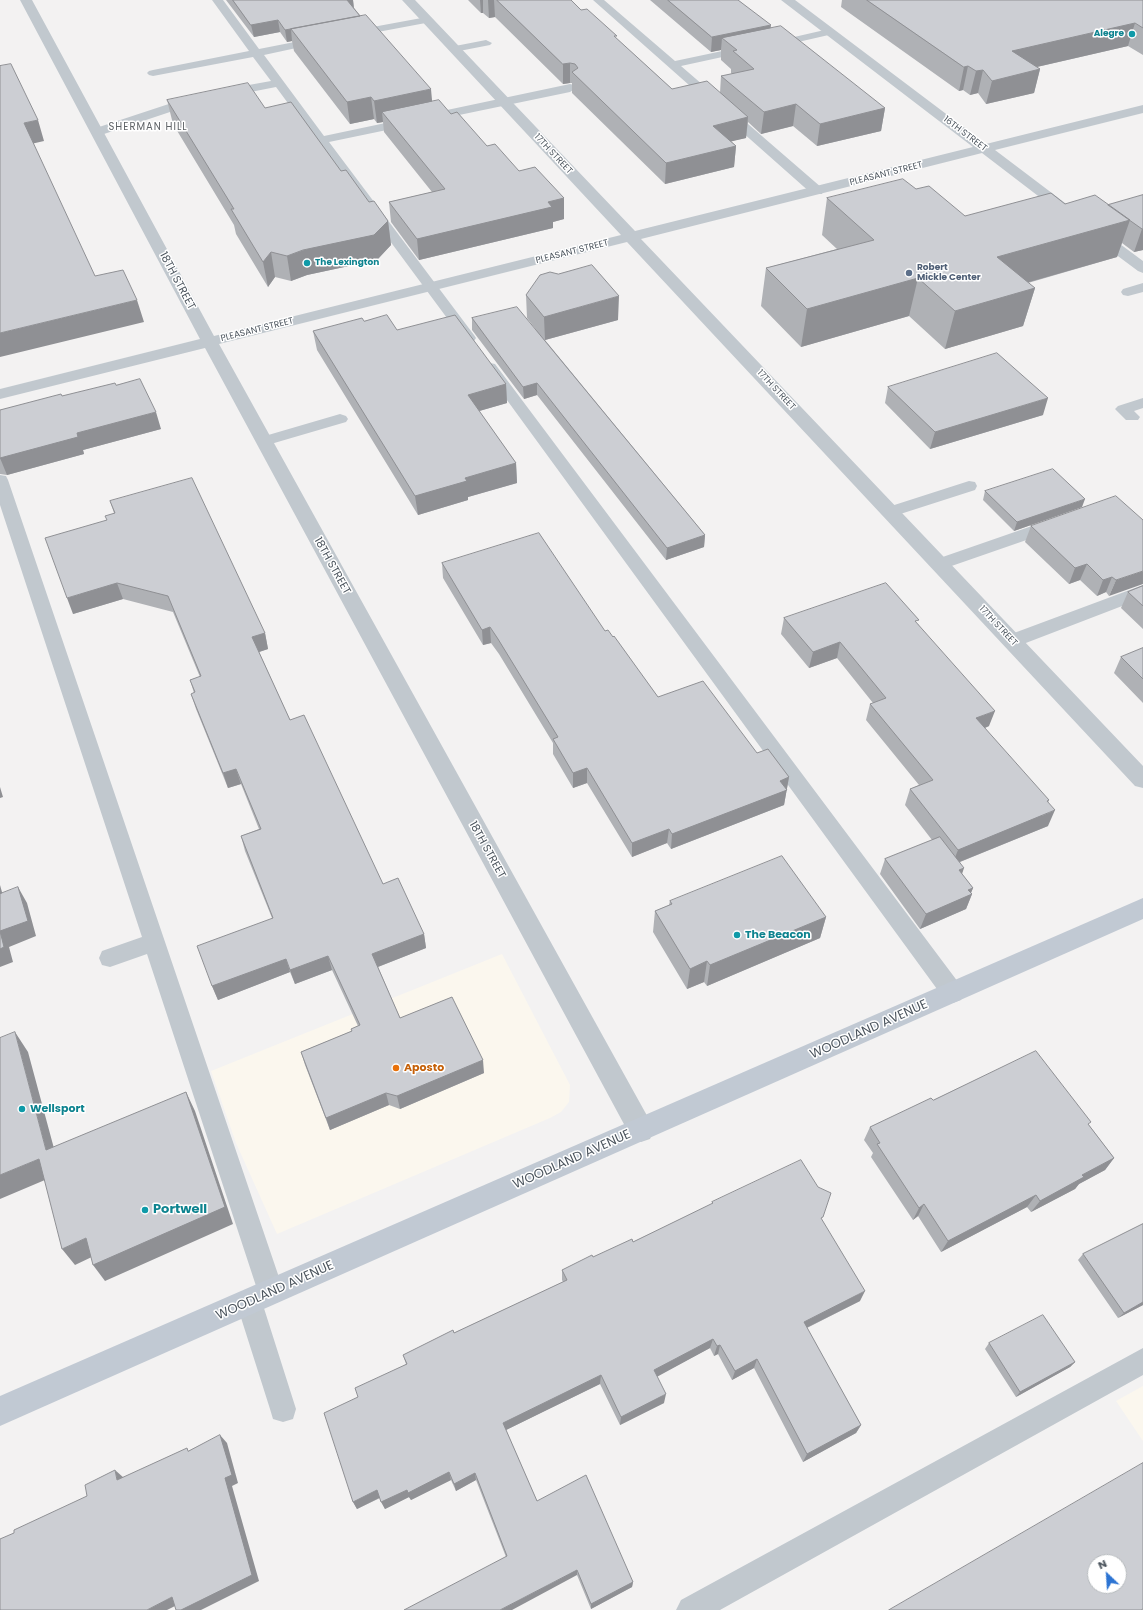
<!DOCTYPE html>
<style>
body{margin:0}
#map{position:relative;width:1143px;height:1610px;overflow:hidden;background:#f3f2f2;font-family:Poppins,sans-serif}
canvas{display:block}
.north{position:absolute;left:1087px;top:1554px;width:40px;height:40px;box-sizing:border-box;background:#fff;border:1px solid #b7bbbe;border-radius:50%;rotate:335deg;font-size:11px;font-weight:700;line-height:16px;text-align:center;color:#4b545d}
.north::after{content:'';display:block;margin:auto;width:14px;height:18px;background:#2c74d3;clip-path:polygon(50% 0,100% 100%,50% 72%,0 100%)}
</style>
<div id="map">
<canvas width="1143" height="1610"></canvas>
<div class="north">N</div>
</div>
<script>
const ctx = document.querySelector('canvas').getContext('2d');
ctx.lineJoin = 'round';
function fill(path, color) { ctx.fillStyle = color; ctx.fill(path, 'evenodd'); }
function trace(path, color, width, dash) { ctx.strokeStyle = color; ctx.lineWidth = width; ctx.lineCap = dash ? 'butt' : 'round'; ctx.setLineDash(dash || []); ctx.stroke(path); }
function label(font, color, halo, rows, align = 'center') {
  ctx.font = font + ' Poppins,sans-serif'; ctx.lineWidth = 3; ctx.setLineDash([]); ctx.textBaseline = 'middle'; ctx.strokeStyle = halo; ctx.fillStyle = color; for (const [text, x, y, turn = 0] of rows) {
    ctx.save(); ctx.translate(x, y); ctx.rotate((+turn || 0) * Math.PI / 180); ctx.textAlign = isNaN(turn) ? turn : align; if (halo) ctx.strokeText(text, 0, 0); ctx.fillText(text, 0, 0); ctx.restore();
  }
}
fill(new Path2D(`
 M502,954L570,1085L569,1102L561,1112L550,1118L277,1234L236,1143L211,1071Z
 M1143,1386V1441L1116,1401Z`), '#fbf7ee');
fill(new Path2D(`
 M212,0H223L259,49L320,37L324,38L326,40L324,42L264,55L324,136L570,84L574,85L576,88L570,92L329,142L474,335L476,338L474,341H464L276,87L225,97L221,96L219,93L221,90L271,81L253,57L153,76L149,75L147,73L149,71L153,70L249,51Z
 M593,0H604L675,61L746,46L750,47L752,49L750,51L681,66L822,188L823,191L822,194H812Z
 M427,17L433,20L431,22L351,37L345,34L351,31Z
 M829,29L835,32L833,34L772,48L766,45L768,43Z
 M486,40L492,43L490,45L454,52L448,49L450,47Z
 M196,95L200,96L202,99L200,102L101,135H93L91,132L93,129Z
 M1143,283V292L1128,296L1123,295L1121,292L1123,289Z
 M490,363L495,364L961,986L964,993L961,1000L953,1003L945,1000L485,370L483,367L485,364Z
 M1143,398V408L1134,411L1140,417L1138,420H1126L1115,409L1118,406Z
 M340,414L346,416L348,419L346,422L264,446L258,444L256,441L258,438Z
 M0,475L6,476L8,480L284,1292L280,1301L271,1305L262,1301L258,1292L147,954L110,967L102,965L99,958L102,951L142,937L0,505Z
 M969,481L975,482L977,486L975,490L891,517L885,516L883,512L885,508Z
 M1055,518L1061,520L1063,524L1061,528L940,570L934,568L931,564L934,560Z
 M1143,585V598L1018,646L1012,647L1006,646L1003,641L1006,636Z
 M249,1289L258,1293L262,1302L296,1409L293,1419L283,1422L273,1419L270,1409L236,1302L240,1293Z
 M1143,1348V1375L720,1610H676L681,1600Z`), '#c1c8ce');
fill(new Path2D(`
 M20,0H32L214,336L621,235L402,0H415L635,231L973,147L781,0H795L986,144L1143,105V113L995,150L1073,209L1075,212L1073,215H1063L982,153L641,239L1143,766V788L1135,786L627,242L219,344L650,1121L654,1130L650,1139L641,1142L632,1139L205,348L0,399V389L200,339Z
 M1096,229L1101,230L1143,261V273L1138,271L1091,236L1089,233L1091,230Z`), '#c1c8ce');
fill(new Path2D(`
 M1143,898V919L0,1426V1396Z`), '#c1c9d3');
fill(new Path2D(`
 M226,0H353L354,8L432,102L451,114L487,146L519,171L564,198V219L553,222V228L419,260L391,222L389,202L432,192L384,132L383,122L377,123L374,119L350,124L294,51L292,41L287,42L280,32L254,37Z
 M468,0H571L581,10L617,39L672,89L720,93L721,76L732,74L731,73V69L721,60V50L711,52L650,0H738L771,28L885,108L881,131L817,146L793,126L761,134L748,122L746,138L731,141L736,146L734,167L665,184L572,93V83H570L563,84L495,17L489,18L483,13H481Z
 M842,0H1143V55L1128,46L1037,67L1040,69L1034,93L986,104L978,93L970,95L963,90L959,91L841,7Z
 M167,100L265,108L341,171L369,202L388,221L391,245L377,260L307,275L291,281L275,277L268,287L236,234L234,225L173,124Z
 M916,189L965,216L1065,204L1108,205L1143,195V250L1134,252L1122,243L1117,257L1028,283L1035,288L1023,326L945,349L909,316L801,347L761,306L766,268L837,249L822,235L827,198Z
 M526,295L618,320L545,340L705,535L704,547L666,560L537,395L524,399L472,330V318L537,331L527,318Z
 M364,321L397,330L506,384L507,403L479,411L516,463L517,483L468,497V500L418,515L317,350L313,331Z
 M116,385L161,429L83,450L84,454L7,475L0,474V410Z
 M888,387L1043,415L930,449L885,403Z
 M985,491L1082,507L1014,531L983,500Z
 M110,501L265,633L268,649L259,652L290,720L383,884L424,934L426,948L378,967L400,1018L484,1073L400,1109L389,1105L330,1130L305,1065L301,1052L352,1031L358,1026L332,970L295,984L290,972L218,1000L212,986L272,918L245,851L241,836L259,829L241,784L228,788L196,709L191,694L194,693L190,680L200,677L173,612L123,599L73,614L107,520L114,513Z
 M1143,520L1109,596L1106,592L1097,596L1080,580L1069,584L1025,542L1031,526Z
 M442,563L605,631L613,637L658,697L757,753L789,777L784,805L671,849L667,843L632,857L587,783L573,788L553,754V743L499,654L491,643L483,645L443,578Z
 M1143,586V629L1121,608L1128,592Z
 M784,618L918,624L989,726L985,728L1048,803V826L960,862L962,874L973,888L971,893L972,894L966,909L920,929L880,874L885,859L932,840L905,805L910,789L919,785L866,720L870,704L873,703L837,658L809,668L781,634Z
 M1143,648V703L1114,673L1121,657Z
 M670,901L826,917L820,938L707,986L704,982L687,989L653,932L655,911L669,905Z
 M933,1100L1089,1125L1114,1158L1105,1170L1079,1184L1075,1189L1031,1212L1027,1207L941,1252L918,1216L913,1220L871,1157L873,1153L864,1140L870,1127Z
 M712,1202L822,1220L860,1301L807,1328L861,1425L856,1433L803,1462L754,1368L732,1380L718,1354L714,1356L710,1348L657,1376L664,1403L620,1425L600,1384L506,1430L537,1501L633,1582L632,1587L591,1609L577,1575L506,1557L476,1480L456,1491L451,1480L411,1500L409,1497L385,1509L380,1498L357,1509L353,1502L358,1397L406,1364L403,1355L454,1333L563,1282L562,1280V1270L633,1242L712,1204Z
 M1143,1224V1305L1118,1318L1078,1260L1083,1254Z
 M989,1343L1075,1362L1070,1367L1016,1397L985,1349Z`), '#afb1b5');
fill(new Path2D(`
 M346,0H353L354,10Z
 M480,0H483V13H481Z
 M488,0H494L495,17L489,18Z
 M360,16L291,29L292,41L287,42L285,30Z
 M278,20L280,32L254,37L251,25Z
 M1135,23L1128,46L1006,74L1012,51Z
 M771,25L769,40L722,38L721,50L711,52L712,37Z
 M570,63V83L563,84V64Z
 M968,66L963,90L959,91L964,67Z
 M1040,69L1034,93L986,104L992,81Z
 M983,70L978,93L970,95L976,71Z
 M431,89L433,111L382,112L383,122L377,123L374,101Z
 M371,97L374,119L350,124L347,102Z
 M796,104L793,126L761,134L764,112Z
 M885,108L881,131L817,146L820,124Z
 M748,117L746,138L712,146L713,126Z
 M38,120L44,141L31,144L24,123Z
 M736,146L734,167L665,184L666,163Z
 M564,198V219L553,222V228L419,260L417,239L548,202Z
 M1130,220L1117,257L987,294L997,257Z
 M388,221L391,245L377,260L307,275L291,281L287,256Z
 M1142,229H1143V250L1134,252Z
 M271,252L275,277L268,287L263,262Z
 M918,278L909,316L801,347L807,309Z
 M1035,288L1023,326L945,349L955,311Z
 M619,296L618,320L545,340L544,317Z
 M137,300L144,322L0,357V333Z
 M537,383V395L524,399L523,387Z
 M506,384L507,403L469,414L468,395Z
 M1048,398L1043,415L930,449L935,432Z
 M156,412L161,429L83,450L84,454L7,475L0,458L77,433Z
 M516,463L517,483L468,497V500L418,515L415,496L465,478Z
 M1085,499L1082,507L1014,531L1017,522Z
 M705,535L704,547L666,560L667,548Z
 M1087,564L1080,580L1069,584L1075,568Z
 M1143,571V584L1109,596L1116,580Z
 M1112,577L1106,592L1097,596L1103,580Z
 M117,583L123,599L73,614L67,598Z
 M490,627L491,643L483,645L482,630Z
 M265,633L268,649L256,653L252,637Z
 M840,642L837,658L809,668L813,652Z
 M995,711L989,726L971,734L976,718Z
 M587,768V783L573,788V773Z
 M236,769L241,784L228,788L223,773Z
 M789,777L784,805L671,849L672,834L780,781Z
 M0,787L3,797L0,798Z
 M1049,800L1042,816L1055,810L1048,826L952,865L958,850Z
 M669,829L667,843L632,857V843Z
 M964,868L959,883V870Z
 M0,885L7,910L0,898Z
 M18,887L27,903L36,936L9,947L13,962L0,967V931Z
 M973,888L970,895L972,894L966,909L920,929L926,914L968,890Z
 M826,917L820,938L707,986L710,965Z
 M424,934L426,948L375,968L372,954Z
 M328,956L332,970L295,984L290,970Z
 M286,959L290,972L218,1000L212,986Z
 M707,961L704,982L687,989L690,969Z
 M15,1032L28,1052L59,1167L46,1150Z
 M483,1060L484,1073L400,1109L397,1096Z
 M186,1092L195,1111L233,1224L105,1281L93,1265Z
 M386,1093L389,1105L330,1130L326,1118Z
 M1114,1158L1105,1170L1079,1184L1075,1189L1031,1212L1040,1201L1082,1175Z
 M39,1159L52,1177L0,1199V1175Z
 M1036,1195L1027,1207L941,1252L948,1241Z
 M924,1204L918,1216L913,1220L919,1208Z
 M86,1238L98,1254L75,1265L62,1249Z
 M865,1291L860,1301L800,1331L804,1322Z
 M1143,1302V1305L1118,1318L1124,1313Z
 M713,1339L710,1348L653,1379L654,1370Z
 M720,1345L718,1354L714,1356L717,1346Z
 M757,1359L754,1368L732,1380L735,1371Z
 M1075,1362L1070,1367L1016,1397L1020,1392Z
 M601,1375L600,1384L504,1431L503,1423Z
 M666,1394L664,1403L620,1425L621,1417Z
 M861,1425L856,1433L803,1462L807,1454Z
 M220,1435L227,1443L238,1483L232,1486L259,1581L201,1610H181L225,1478Z
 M115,1470L124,1478L117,1480Z
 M449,1472L451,1480L411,1500L409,1497L385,1509L381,1502L407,1490Z
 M475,1473L476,1480L456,1491L454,1484Z
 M377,1490L381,1497L357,1509L353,1502Z
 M577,1570V1575L512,1610H500Z
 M633,1582L632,1587L591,1609V1604Z
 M172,1597L181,1603L167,1610H147Z`), '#8f9094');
const building = new Path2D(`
 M233,0H347L360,16L285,30L278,20L251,25Z
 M497,0H571L581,10L587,9L617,36H614L672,89L707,81L748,117L713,126L736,146L666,163L572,72L578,68L575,64L570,63L563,64Z
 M668,0H738L771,25L712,37Z
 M867,0H1143V28L1135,23L1012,51L1040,69L992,81L983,70L976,71L968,66L964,67Z
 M366,15L431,89L374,101L371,97L347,102L291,29Z
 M781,26L885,108L820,124L796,104L764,112L721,76L754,69L733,51L737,50L722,38Z
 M11,64L38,120L24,123L95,276L123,270L137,300L0,333V66Z
 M248,83L265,108L291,102L341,171L346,170L369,202L374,201L388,221L374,235L303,250L287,256L271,252L263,262L231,209H234L167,100Z
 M439,100L451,114L457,112L487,146L495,144L519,171L535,167L564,198L548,202L552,207L417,239L389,202L445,189L382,112Z
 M903,179L916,189L929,186L965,216L1051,193L1065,204L1095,195L1130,220L997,257L1035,288L955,311L918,278L807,309L766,268L874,240L827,198Z
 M1143,195V229H1142L1108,205Z
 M592,265L619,296L544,317L526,295L540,275L550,272L558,274Z
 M517,307L705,535L667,548L537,383L523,387L472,318Z
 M387,315L397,330L455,315L506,384L468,395L516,463L465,478L467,481L415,496L313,331L362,318L364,321Z
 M997,353L1048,398L935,432L888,387Z
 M140,379L156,412L77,433L78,437L0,458V410L61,394L62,396L115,383L116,385Z
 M1053,469L1085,499L1017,522L985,491Z
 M192,478L265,633L252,637L290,720L304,715L383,884L398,878L424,934L372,954L400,1018L452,997L483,1060L397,1096L386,1093L326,1118L301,1052L352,1031L351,1029L360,1025L328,956L290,970L286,959L212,986L197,946L273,918L241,836L261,829L236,769L223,773L191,694L195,692L190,680L201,676L168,596L117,583L67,598L45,538L107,520L105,516L115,513L110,501Z
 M1116,496L1143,520V571L1116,580L1112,577L1103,580L1087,564L1075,568L1031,526Z
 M539,533L605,631L608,630L613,637L614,636L658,697L703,681L757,753L768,749L789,777L780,781L787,790L672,834L669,829L632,843L587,768L573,773L553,739L558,737L498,639L490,627L482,630L442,563Z
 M886,583L919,620L915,621L995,711L976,718L1049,800L1047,801L1055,810L958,850L910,789L933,780L870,704L886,698L840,642L813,652L784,618Z
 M1143,586V606L1128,592Z
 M1143,648V679L1121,657Z
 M940,837L964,868L959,870L973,888L968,890L972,894L926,914L885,859Z
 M782,856L826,917L710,965L707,961L690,969L655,911L672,904L670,901Z
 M18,887L28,921L0,931L4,947L0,949V894Z
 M15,1032L46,1150L186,1092L225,1207L93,1265L86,1238L62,1249L39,1159L0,1175V1038Z
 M1036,1051L1091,1122L1088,1124L1114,1158L1082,1175L1084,1177L1040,1201L1036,1195L948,1241L924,1204L919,1208L877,1144L880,1143L870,1127L931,1098L933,1100Z
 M801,1160L818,1187L831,1193L823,1217L821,1218L865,1291L804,1322L861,1425L807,1454L757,1359L735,1371L720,1345L717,1346L713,1339L654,1370L666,1394L621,1417L601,1375L503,1423L537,1501L586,1475L633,1582L591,1604L577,1570L500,1610H404L507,1556L475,1473L454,1484L449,1472L408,1493L407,1490L381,1502L377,1490L353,1502L324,1413L358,1397L355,1388L407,1364L403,1355L453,1330L454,1333L567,1280L562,1270L592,1255L593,1257L632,1239L633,1242L713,1203L712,1202Z
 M1143,1224V1302L1124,1313L1083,1254Z
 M1043,1315L1075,1362L1020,1392L989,1343Z
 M220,1435L232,1475L225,1478L252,1575L181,1610H176L172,1597L147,1610H0V1539L14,1533V1530L87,1496L85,1485L115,1470L117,1480L187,1448L188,1451Z
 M1143,1463V1609L1141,1610H889ZM1095,1562H1119V1586H1095Z`);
fill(building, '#ccced3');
trace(building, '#8f9094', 1);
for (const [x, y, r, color] of [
 [1132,34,4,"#0f9aa8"],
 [307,263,4,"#0f9aa8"],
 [909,273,4,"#5c6f8a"],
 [737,935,4,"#0f9aa8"],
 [396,1068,4,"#e8710a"],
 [22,1109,4,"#0f9aa8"],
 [145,1210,4,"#0f9aa8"]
]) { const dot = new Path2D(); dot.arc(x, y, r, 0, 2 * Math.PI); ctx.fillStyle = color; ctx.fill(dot); trace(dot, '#fff', 1.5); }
label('bold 9px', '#0d838f', '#fff', [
 ["Alegre",1124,34],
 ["The Lexington",315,263,"left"]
], 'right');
label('9px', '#4b545d', '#fff', [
 ["16TH STREET",965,134,37],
 ["17TH STREET",553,154,47],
 ["PLEASANT STREET",886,174,-14],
 ["PLEASANT STREET",572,252,-14],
 ["PLEASANT STREET",257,330,-14],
 ["17TH STREET",776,390,47],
 ["17TH STREET",998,626,47]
]);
label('bold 9px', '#4e5e75', '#fff', [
 ["Robert",917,268],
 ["Mickle Center",917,278]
], 'left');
ctx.letterSpacing = '1px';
label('10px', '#5e6266', '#fff', [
 ["SHERMAN HILL",148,127]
]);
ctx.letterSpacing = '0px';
label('11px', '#4b545d', '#fff', [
 ["18TH STREET",177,281,62],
 ["18TH STREET",332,566,61],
 ["18TH STREET",487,850,61]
]);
label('bold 11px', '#0d838f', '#fff', [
 ["The Beacon",745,935],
 ["Wellsport",30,1109]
], 'left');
label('bold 11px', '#c56008', '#fff', [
 ["Aposto",404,1068]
], 'left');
label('13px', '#4b545d', '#fff', [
 ["WOODLAND AVENUE",869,1030,-24],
 ["WOODLAND AVENUE",572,1160,-24],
 ["WOODLAND AVENUE",275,1291,-24]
]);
label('bold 13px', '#0d838f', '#fff', [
 ["Portwell",153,1210]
], 'left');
</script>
